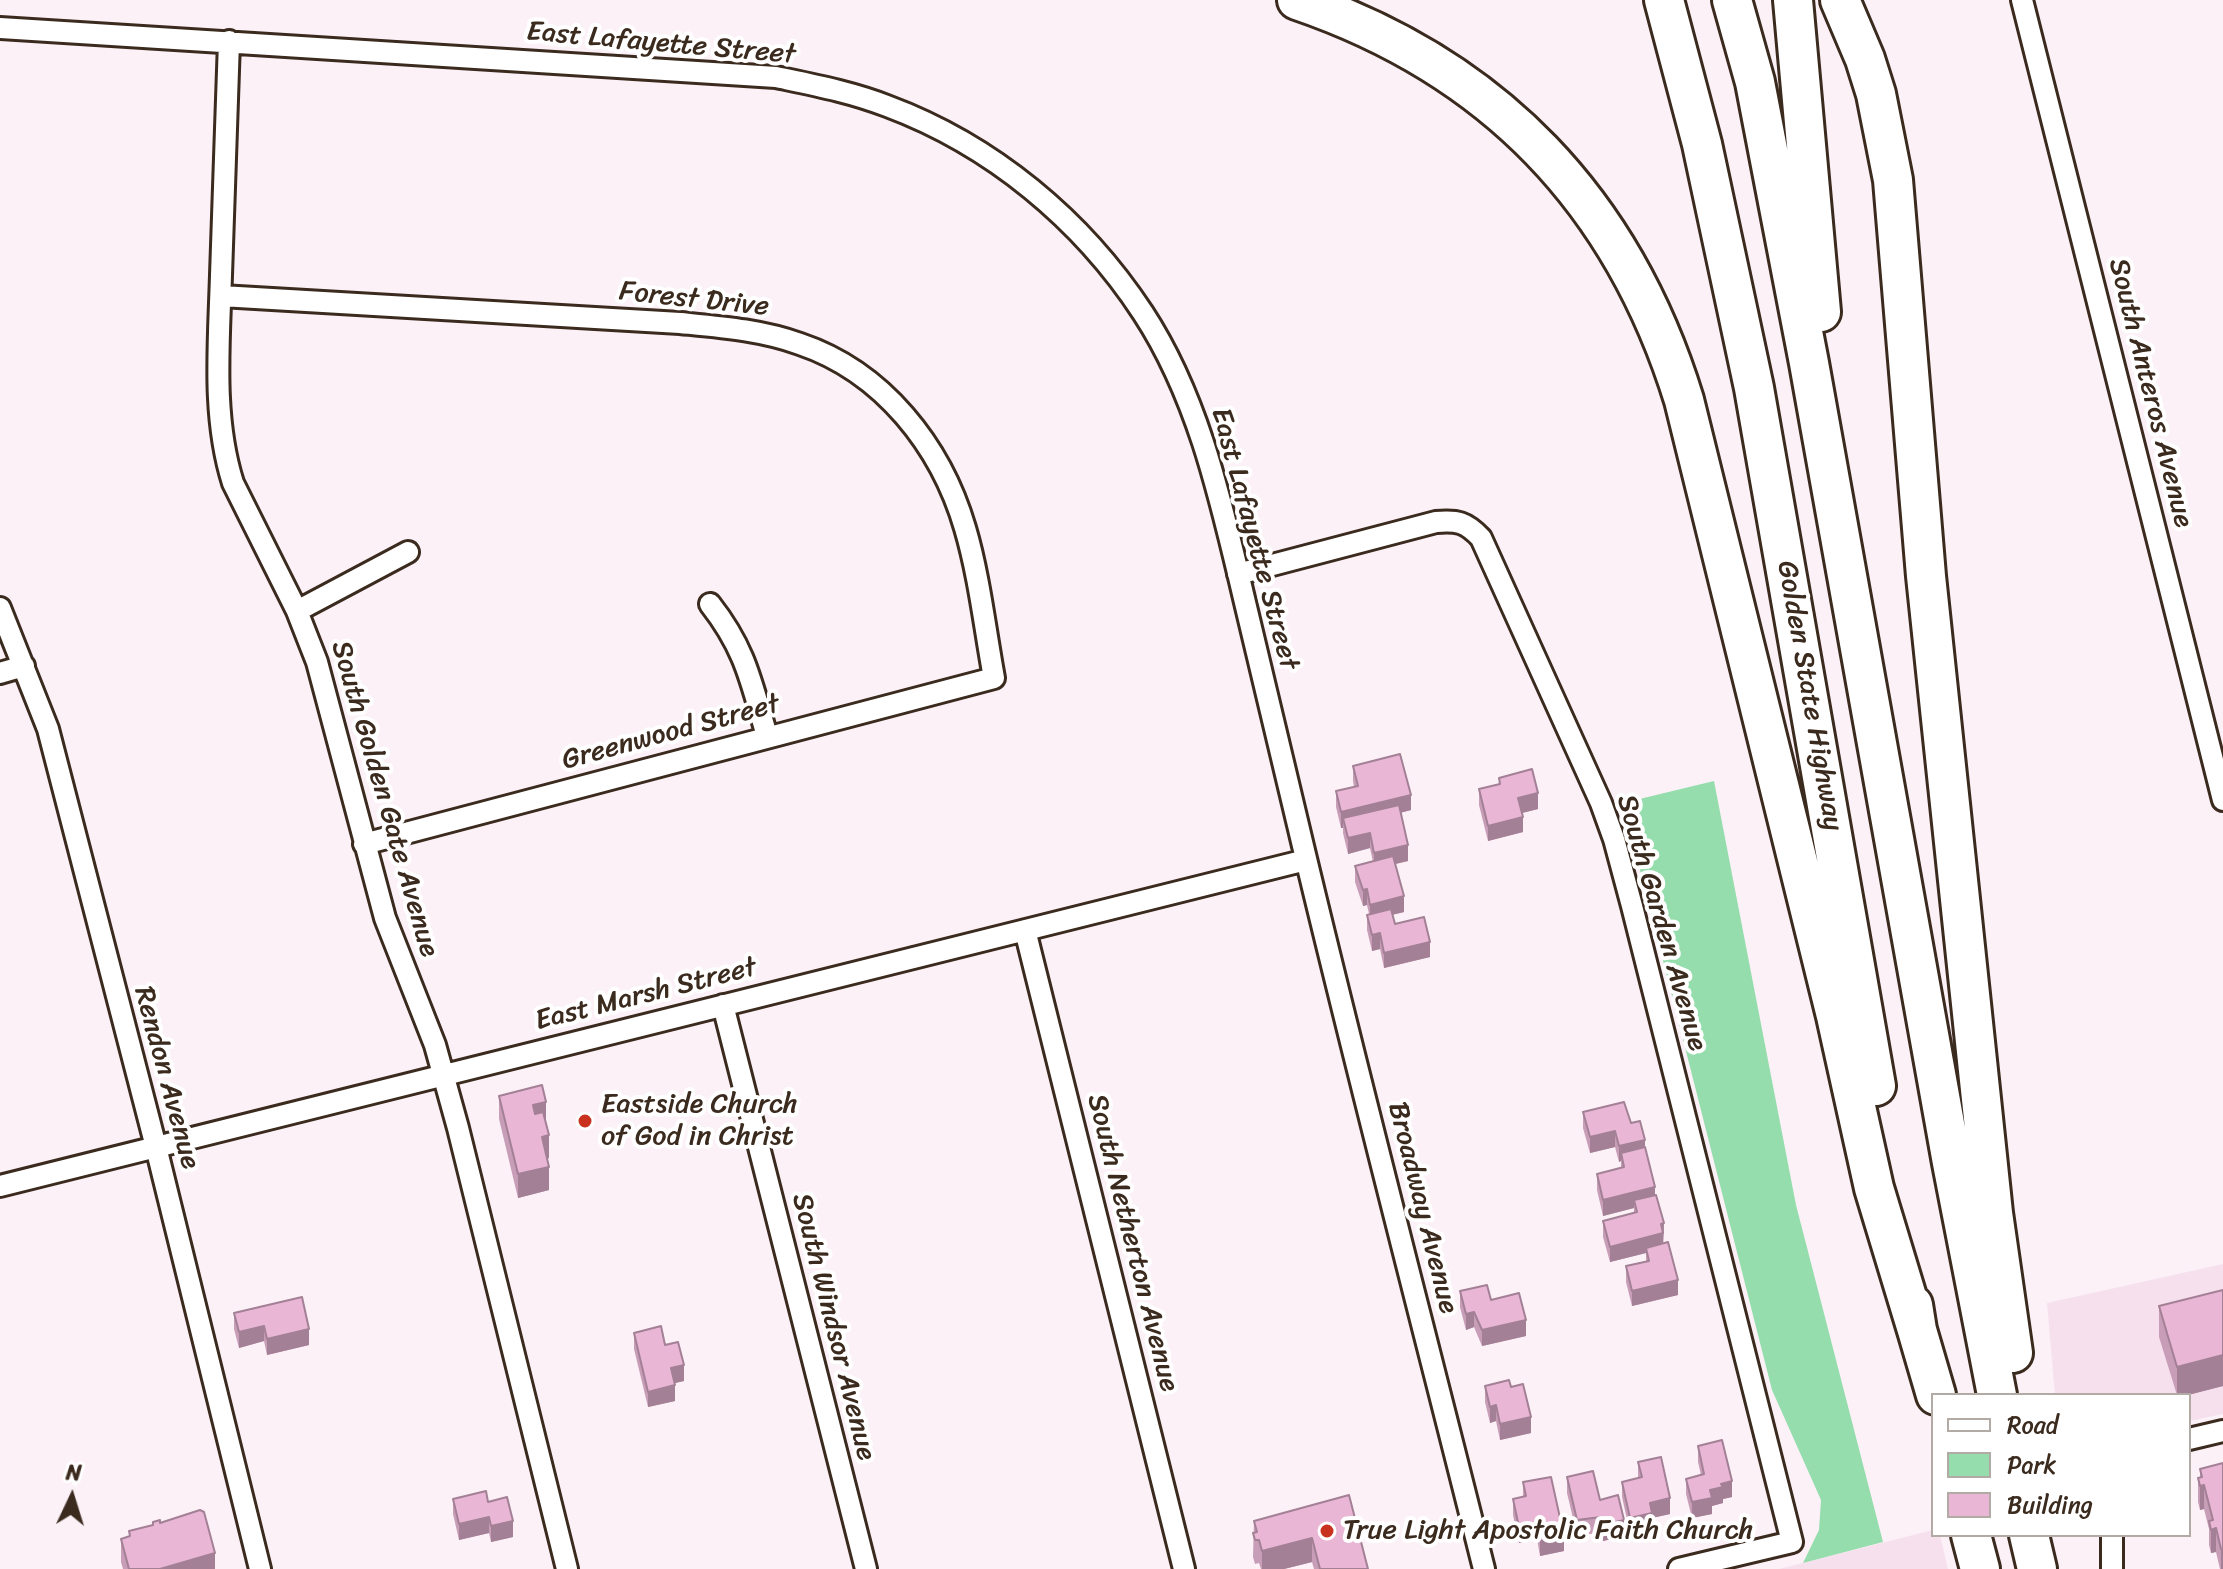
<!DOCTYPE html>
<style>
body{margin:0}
#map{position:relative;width:2223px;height:1569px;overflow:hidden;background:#fbf1f7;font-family:Sriracha,sans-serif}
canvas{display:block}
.legend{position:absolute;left:1931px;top:1393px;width:260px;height:144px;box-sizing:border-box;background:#fff;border:2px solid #b1aaa5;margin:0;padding:10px 14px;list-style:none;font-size:24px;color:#3b2a1e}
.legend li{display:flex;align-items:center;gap:16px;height:40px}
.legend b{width:40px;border:2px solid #b1aaa5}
.north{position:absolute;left:32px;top:1457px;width:80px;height:80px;-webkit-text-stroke:6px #fff;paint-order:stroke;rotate:4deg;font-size:22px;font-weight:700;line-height:32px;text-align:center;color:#3b2a1e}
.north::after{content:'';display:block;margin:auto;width:28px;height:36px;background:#3b2a1e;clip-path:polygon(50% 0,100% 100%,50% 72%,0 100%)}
</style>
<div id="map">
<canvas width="2223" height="1569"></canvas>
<ul class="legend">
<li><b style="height:10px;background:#fff"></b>Road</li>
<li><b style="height:22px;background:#95ddac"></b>Park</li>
<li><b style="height:22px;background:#e9b7d5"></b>Building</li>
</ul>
<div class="north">N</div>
</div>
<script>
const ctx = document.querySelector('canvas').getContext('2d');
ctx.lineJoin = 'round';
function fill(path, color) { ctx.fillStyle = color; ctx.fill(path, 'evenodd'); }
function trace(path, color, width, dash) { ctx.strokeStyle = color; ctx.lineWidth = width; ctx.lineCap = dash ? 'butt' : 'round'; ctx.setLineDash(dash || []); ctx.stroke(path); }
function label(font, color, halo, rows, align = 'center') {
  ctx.font = font + ' Sriracha,sans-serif'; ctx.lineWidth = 8; ctx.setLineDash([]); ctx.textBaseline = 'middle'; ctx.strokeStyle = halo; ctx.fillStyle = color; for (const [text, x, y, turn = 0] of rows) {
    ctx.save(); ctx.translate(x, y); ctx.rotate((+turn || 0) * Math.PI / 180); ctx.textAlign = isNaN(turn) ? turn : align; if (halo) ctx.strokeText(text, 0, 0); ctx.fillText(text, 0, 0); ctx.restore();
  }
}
fill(new Path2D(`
 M2223,1264V1414L2189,1421V1395H2055L2047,1303Z
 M1933,1530V1535H1940L1948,1569H1779Z`), '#f6e0ed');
fill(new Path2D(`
 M1714,781L1796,1205L1883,1542L1803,1563L1819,1530L1821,1500L1772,1390L1623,803Z`), '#95ddac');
const street = new Path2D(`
 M2022,0L2223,800
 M0,28L776,77C814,85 851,92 887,106C992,145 1082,220 1143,313C1198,397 1220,497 1243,594C1261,671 1280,748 1298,825C1357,1074 1422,1321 1484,1569
 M229,41C226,119 224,197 221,275C219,344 212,417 233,483L297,611L317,662L385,918L435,1045L458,1128L567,1569
 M221,296L680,323C721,327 761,330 800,344C883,372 941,446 965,528C979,575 985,629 994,678L364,844
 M1238,574L1436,522C1457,520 1466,522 1481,538L1601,803L1614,839L1632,906L1792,1542L1679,1569
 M710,604C746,650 751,682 767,736
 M0,608L48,729L156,1147L260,1569
 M297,611L408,552
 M0,673L24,666
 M1025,930L1184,1569
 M723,1005L866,1569
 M0,1186L1306,860
 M2189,1439L2223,1431
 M2112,1535V1569`);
const highway = new Path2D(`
 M1297,0C1494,67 1623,202 1684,400L1836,1016L1874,1188L1917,1330
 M1664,0L1702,144L1754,388L1876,1086
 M1732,0L1755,82L1809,363L1952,1163L1997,1395
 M1793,0L1821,312
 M1840,0L1865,59L1876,94L1893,180L1926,576L1948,785L1993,1213L2013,1353
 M1913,1305L1917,1330L1936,1395
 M1971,1535L1980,1569
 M2029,1535L2037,1569`);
trace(street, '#3b2a1e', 26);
trace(highway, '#3b2a1e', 44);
trace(street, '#fff', 20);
trace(highway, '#fff', 38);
fill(new Path2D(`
 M1353,766L1411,810L1400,813L1408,861L1395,864L1404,912L1392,915L1395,924L1430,957L1384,968L1380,949L1372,951L1367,930V915L1369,914L1367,905L1363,906L1355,882V866L1373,862L1370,848L1348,854L1343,833V828H1341L1336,807V791L1354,787L1353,781Z
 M1499,778L1538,809L1522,813L1523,832L1488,841L1479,805V789L1499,784Z
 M499,1096L546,1125L549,1158L547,1159L549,1190L518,1198L499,1119Z
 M1583,1112L1631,1123L1645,1147L1655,1195L1664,1223L1663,1243L1678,1295L1632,1306L1626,1282V1266L1646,1261V1253L1610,1262L1603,1237V1221L1634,1213V1208L1603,1216L1597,1190V1174L1621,1168V1161L1619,1162L1615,1147L1590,1153L1583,1128Z
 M2223,1290V1386L2188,1395H2177L2159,1337V1306Z
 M1460,1291L1491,1300L1526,1336L1482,1346L1474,1327L1466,1330L1460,1307Z
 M234,1313L309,1345L267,1355L264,1341L239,1348L234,1329Z
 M634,1333L665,1345L684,1381L674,1383L675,1401L648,1407L634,1349Z
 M1485,1386L1511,1387L1531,1433L1500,1440L1496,1421L1490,1423L1485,1402Z
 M1698,1446L1732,1497L1723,1499V1503L1712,1506V1514L1692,1518L1686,1494V1479L1701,1475L1698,1462Z
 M1638,1462L1670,1514L1652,1518V1529L1630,1533L1622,1497V1482L1638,1478Z
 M2223,1463V1569H2220L2216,1552L2211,1553L2209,1545V1529L2204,1509L2200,1510L2198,1502V1478H2200V1469Z
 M1567,1477L1600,1500L1624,1536L1603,1541L1601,1533L1577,1535L1567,1493Z
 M1523,1482L1564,1551L1540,1556L1537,1539L1519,1543L1513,1515V1499L1523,1497Z
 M1349,1495L1368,1569H1314L1312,1562L1284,1569H1261L1259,1563L1255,1564L1253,1557L1254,1521Z
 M453,1499L488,1502L513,1537L491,1542L489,1533L459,1540L453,1514Z
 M160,1523L215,1569H123L121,1562V1539L129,1537V1531Z`), '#c89db7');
fill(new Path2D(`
 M1538,793V809L1518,814V798Z
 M1411,795V810L1345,827L1343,818V828H1341V812Z
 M1523,817V832L1488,841V826Z
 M1370,833V848L1348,854V838Z
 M1408,845V861L1374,869V853Z
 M1367,889V905L1363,906V890Z
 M1404,896V912L1370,920V905Z
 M1380,933V949L1372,951V935Z
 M1430,942V957L1384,968V953Z
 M546,1102V1126L533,1129V1105Z
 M1615,1131V1147L1590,1153V1137Z
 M549,1135V1158L542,1160V1137Z
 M1645,1140V1156L1621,1153V1161L1619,1162V1146Z
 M549,1167V1190L518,1198V1174Z
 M1655,1187V1202L1634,1200V1208L1603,1216V1200Z
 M1664,1223L1663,1248H1646V1253L1610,1262V1247Z
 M1678,1280V1295L1632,1306V1291Z
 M1474,1312V1327L1466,1330V1314Z
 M1526,1320V1336L1482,1346V1330Z
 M264,1326V1341L239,1348V1332Z
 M309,1329V1345L267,1355V1339Z
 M2223,1355V1386L2188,1395H2177V1367Z
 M684,1365V1381L671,1384V1368Z
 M675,1385V1401L648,1407V1392Z
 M1496,1405V1421L1490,1423V1407Z
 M1531,1417V1433L1500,1440V1424Z
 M1732,1481V1497L1723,1499V1503L1712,1506V1514L1692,1518V1502L1721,1484Z
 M2204,1485V1509L2200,1510V1486Z
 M1670,1498V1514L1652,1518V1529L1630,1533V1518L1650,1503Z
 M489,1517V1533L459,1540V1524Z
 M1624,1520V1536L1603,1541V1525Z
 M513,1521V1537L491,1542V1526Z
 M1537,1524V1539L1519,1543V1527Z
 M2216,1528V1552L2211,1553V1530Z
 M1564,1536V1551L1540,1556V1541Z
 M1312,1538V1562L1284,1569H1262V1551Z
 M2221,1549H2223V1569H2221Z
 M215,1553V1569H160Z`), '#a38095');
const building = new Path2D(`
 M1400,754L1411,795L1341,812L1336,791L1358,786L1353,766Z
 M1532,769L1538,793L1518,798L1523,817L1488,826L1479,789L1500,784L1499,778Z
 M1399,805L1408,845L1374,853L1370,833L1348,838L1343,818Z
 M1393,856L1404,896L1370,905L1367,889L1363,890L1355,866Z
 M1391,909L1395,924L1424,917L1430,942L1384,953L1380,933L1372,935L1367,915Z
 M542,1085L546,1102L533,1105L535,1114L543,1112L549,1135L542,1137L549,1167L518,1174L499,1096Z
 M1624,1102L1631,1123L1640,1121L1645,1140L1619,1146L1615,1131L1590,1137L1583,1112Z
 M1645,1147L1655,1187L1603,1200L1597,1174L1624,1167L1621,1153Z
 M1656,1195L1664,1223L1661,1224L1663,1233L1610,1247L1603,1221L1637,1212L1634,1200Z
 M1668,1242L1678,1280L1632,1291L1626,1266L1649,1261L1646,1248Z
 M1487,1285L1491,1300L1519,1293L1526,1320L1482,1330L1474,1312L1466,1314L1460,1291Z
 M2223,1290V1355L2177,1367L2159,1306Z
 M302,1297L309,1329L267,1339L264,1326L239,1332L234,1313Z
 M661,1326L665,1345L678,1342L684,1365L671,1368L675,1385L648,1392L634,1333Z
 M1509,1380L1511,1387L1523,1384L1531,1417L1500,1424L1496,1405L1490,1407L1485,1386Z
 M1722,1440L1732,1481L1721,1484L1723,1487L1710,1490L1712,1498L1692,1502L1686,1479L1704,1474L1698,1446Z
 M1661,1457L1670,1498L1650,1503L1652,1513L1630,1518L1622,1482L1642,1477L1638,1462Z
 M2223,1463V1549H2221L2216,1528L2211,1530L2209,1521L2213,1520L2204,1485L2200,1486L2198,1478L2202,1477L2200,1469Z
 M1593,1471L1600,1500L1618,1495L1624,1520L1603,1525L1601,1517L1577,1520L1567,1477Z
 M1551,1477L1564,1536L1540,1541L1537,1524L1519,1527L1513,1499L1526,1496L1523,1482Z
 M486,1491L488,1502L507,1497L513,1521L491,1526L489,1517L459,1524L453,1499Z
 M1349,1495L1368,1569H1320L1312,1538L1262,1551L1259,1540H1255L1253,1533L1257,1532L1254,1521Z
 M200,1510L204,1512L215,1553L160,1569H129L121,1539L130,1536L129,1531L153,1525V1522L160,1520V1523Z`);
fill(building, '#e9b7d5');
trace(building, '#a38095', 2);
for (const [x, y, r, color] of [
 [585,1121,8,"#c8321e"],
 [1327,1531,8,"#c8321e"]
]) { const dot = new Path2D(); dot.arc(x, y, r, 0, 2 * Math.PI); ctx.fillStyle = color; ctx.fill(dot); trace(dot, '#fff', 3); }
label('28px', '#3b2a1e', '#fff', [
 ["East Lafayette Street",661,44,5],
 ["Forest Drive",694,300,6],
 ["South Anteros Avenue",2150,393,76],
 ["East Lafayette Street",1254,539,75],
 ["Golden State Highway",1809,696,80],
 ["Greenwood Street",671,733,-15],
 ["South Golden Gate Avenue",384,799,74],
 ["South Garden Avenue",1661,923,74],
 ["East Marsh Street",646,995,-14],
 ["Rendon Avenue",166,1078,75],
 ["Broadway Avenue",1422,1208,76],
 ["South Netherton Avenue",1132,1243,76],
 ["South Windsor Avenue",833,1327,76]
]);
label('28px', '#3b2a1e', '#fff', [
 ["Eastside Church",601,1105],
 ["of God in Christ",601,1137],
 ["True Light Apostolic Faith Church",1343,1531]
], 'left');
</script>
